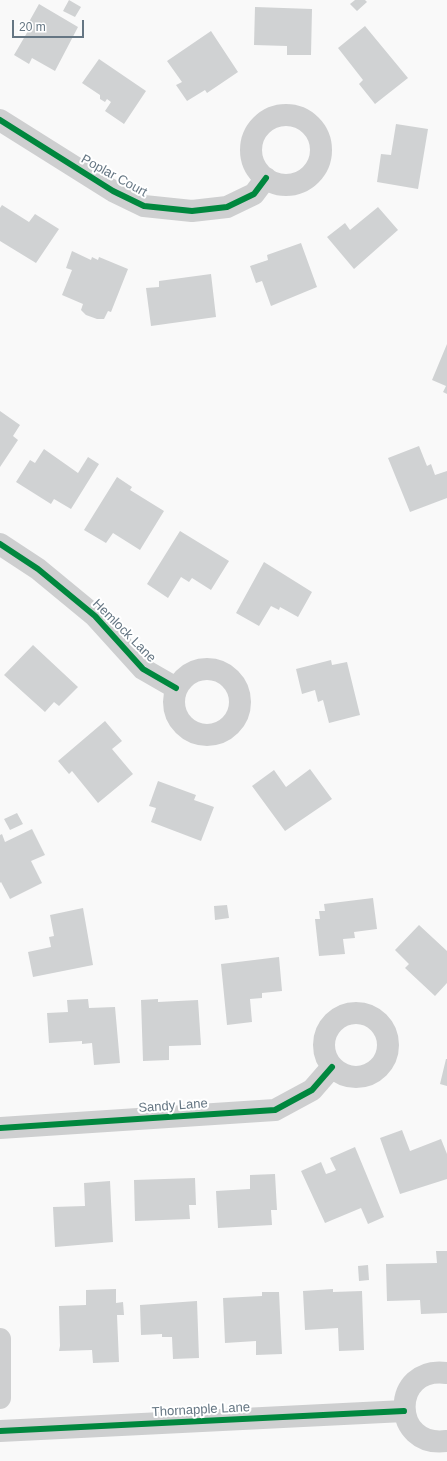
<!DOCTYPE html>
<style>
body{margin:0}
#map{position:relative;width:447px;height:1461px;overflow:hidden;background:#f9f9f9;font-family:Helvetica,sans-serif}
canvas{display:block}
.scale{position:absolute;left:12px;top:20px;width:72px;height:18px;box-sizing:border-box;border:2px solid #657683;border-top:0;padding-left:5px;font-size:12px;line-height:14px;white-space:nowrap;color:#657683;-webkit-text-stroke:3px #fff;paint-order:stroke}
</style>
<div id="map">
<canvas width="447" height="1461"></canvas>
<div class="scale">20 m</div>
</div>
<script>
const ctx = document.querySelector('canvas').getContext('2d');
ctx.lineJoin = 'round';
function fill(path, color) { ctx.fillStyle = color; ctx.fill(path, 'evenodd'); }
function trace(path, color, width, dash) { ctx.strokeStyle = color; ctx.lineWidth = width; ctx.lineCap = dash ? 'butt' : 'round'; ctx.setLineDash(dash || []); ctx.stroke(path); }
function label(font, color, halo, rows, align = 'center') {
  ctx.font = font + ' Helvetica,sans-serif'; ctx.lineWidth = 4; ctx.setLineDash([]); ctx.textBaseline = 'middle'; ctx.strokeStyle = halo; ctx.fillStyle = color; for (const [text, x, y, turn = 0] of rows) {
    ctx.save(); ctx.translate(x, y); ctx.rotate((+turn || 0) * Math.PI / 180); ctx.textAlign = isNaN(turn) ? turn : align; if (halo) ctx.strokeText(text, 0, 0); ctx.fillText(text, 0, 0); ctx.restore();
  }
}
fill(new Path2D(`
 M69,0L81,7L75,17L63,11Z
 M355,0H365L367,2L357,11L350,4Z
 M39,4L78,27L55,71L32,58L29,64L14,55L28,31L25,29Z
 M255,7L312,9L311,55H287V46L254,45Z
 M365,26L408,78L375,104L359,84L363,80L338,48Z
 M211,31L238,72L207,93L205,90L187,101L176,85L182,82L167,61Z
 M99,59L146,91L124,124L105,111L111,102L107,99L105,102L100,99V95L82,83Z
 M396,124L428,129L418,189L377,182L381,154L391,155Z
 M2,205L29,222L35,214L59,229L36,263L0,241V208Z
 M378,207L398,230L354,269L327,237L345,223L350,230Z
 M301,243L317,287L271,306L262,281L256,283L250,266L268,260L267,255Z
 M72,251L91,260L92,257L98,260L99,257L128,269L111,312L108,311L104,319H97L86,315L81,310L84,301L83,304L62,295L72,270L66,268Z
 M211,274L216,317L151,326L146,288L159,287V281Z
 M447,344V394L443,392L446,386L432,380Z
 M0,411L20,425L13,436L18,440L0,467Z
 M419,446L427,466L431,464L435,475L447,471V498L410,512L388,458Z
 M44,449L78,473L88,457L99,464L71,509L54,499L51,504L16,482L30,460L35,463Z
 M117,477L132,487L130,490L164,511L140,550L113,533L106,543L84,530Z
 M180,531L229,561L211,590L192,578L189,582L181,577L168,598L147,584Z
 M264,562L312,592L298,617L280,607L279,610L271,606L259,626L236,613Z
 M33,645L78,687L59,706L54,702L45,712L4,675Z
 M331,660L332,665L347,662L360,715L329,723L323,700L318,702L315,690L302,694L296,669Z
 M105,721L122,741L112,749L133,774L98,803L72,771L69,774L58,761Z
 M310,769L332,799L285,831L252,786L274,770L286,787Z
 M158,781L196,795L194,800L214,807L201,841L151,822L156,808L149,806Z
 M17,813L23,824L10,830L4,819Z
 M32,829L45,855L31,861L42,883L10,899L1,882L0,883V835L2,834L5,842Z
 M373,898L377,929L354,932L355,938L343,939L345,954L319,956L315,919H320L319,911H325L324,904Z
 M227,905L229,918L215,920L214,906Z
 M83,908L93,965L33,977L28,952L51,947L49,937L54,936L50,915Z
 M419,925L447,951V983L435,996L405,968L409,964L395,950Z
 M279,957L282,991L262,993V998L250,999L252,1022L227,1025L221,964Z
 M88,999L89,1008L115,1007L120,1063L94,1065L92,1043L82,1044V1041L49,1043L47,1013L68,1012L67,1000Z
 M158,999V1002L198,1000L201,1045L169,1046V1060L143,1061L141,1000Z
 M446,1059H447V1086L440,1084Z
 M402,1130L410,1151L441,1139L447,1154V1179L400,1194L380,1138Z
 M355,1147L384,1217L368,1224L361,1208L325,1223L301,1171L321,1162L326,1174L332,1172L336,1170L330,1158Z
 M275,1174L277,1210H271L272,1225L218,1228L216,1191L250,1189V1175Z
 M195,1178L196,1205H189L190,1219L135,1221L134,1180Z
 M110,1181L113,1242L55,1247L53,1207L85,1206L84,1183Z
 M436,1251H447V1313L421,1314L420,1300L387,1301L386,1264L437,1263Z
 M368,1265L369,1280L359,1281L358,1266Z
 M116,1289V1303L123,1302L124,1315H117L119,1362L93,1363L92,1350L59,1351L60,1346L59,1306L86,1305V1290Z
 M333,1289V1292L362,1291L364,1350L339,1351L338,1328L305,1330L303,1291Z
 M262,1292H279L282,1354L256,1355V1341L225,1343L223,1298L262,1296Z
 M197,1301L199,1358L173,1359L172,1337H162V1334L141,1335L140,1305Z`), '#d0d2d3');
trace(new Path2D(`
 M251 150a35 35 0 1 1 70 0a35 35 0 1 1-70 0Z
 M0,120L113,191L144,206L192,211L227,207L254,194L266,178
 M0,544L38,569L95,616L143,669L176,688
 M174 702a33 33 0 1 1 66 0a33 33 0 1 1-66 0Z
 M324 1045a32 32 0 1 1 64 0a32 32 0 1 1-64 0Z
 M0,1128L275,1110L312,1090L332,1067
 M0,1339V1398
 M447,1373C390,1365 391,1449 447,1441
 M0,1431L404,1411`), '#cecfd0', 22);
trace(new Path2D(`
 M0,120L113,191L144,206L192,211L227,207L254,194L266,178
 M0,544L38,569L95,616L143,669L176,688
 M0,1128L275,1110L312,1090L332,1067
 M0,1431L404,1411`), '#00873e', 6);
label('13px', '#657683', '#fff', [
 ["Poplar Court",114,176,29],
 ["Hemlock Lane",124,631,45],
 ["Sandy Lane",173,1106,-4],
 ["Thornapple Lane",201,1410,-3]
]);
</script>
